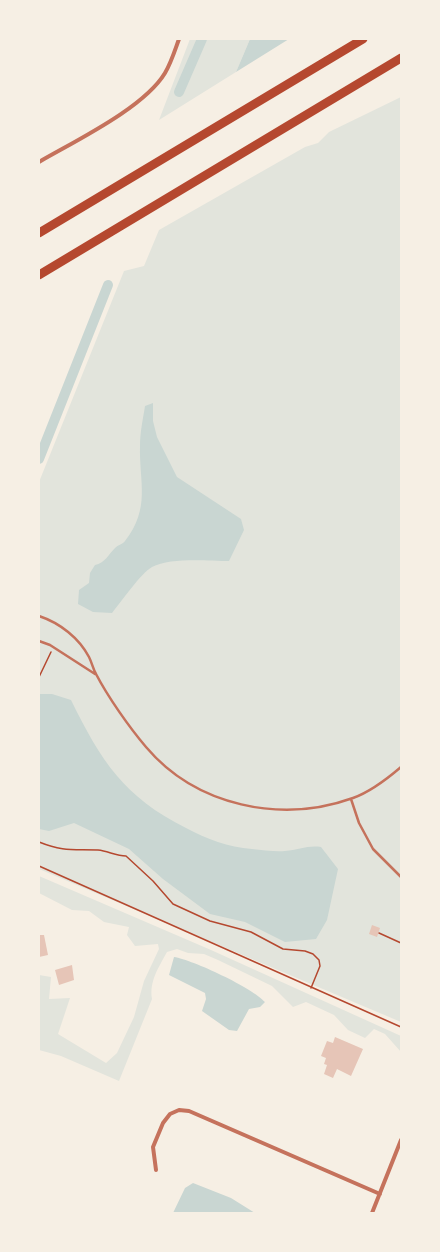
<!DOCTYPE html>
<style>
body{margin:0}
#map{position:relative;width:440px;height:1252px;overflow:hidden;background:#f6efe4;font-family:Jost,sans-serif}
canvas{display:block}
.frame{position:absolute;inset:0;border:40px solid #f6efe4;pointer-events:none}
</style>
<div id="map">
<canvas width="440" height="1252"></canvas>
<div class="frame"></div>
</div>
<script>
const ctx = document.querySelector('canvas').getContext('2d');
ctx.lineJoin = 'round';
function fill(path, color) { ctx.fillStyle = color; ctx.fill(path, 'evenodd'); }
function trace(path, color, width, dash) { ctx.strokeStyle = color; ctx.lineWidth = width; ctx.lineCap = dash ? 'butt' : 'round'; ctx.setLineDash(dash || []); ctx.stroke(path); }
fill(new Path2D(`
 M190,39H250L236,72L159,120Z
 M401,97V1022L39,869V482L124,271L144,266L159,230L305,147L318,143L329,132Z
 M39,876L211,950L401,1036V1052L385,1034L374,1029L365,1038L348,1030L334,1015L306,1002L293,1007L272,986L218,960L204,954L188,953L177,949L167,952C159,967 149,981 152,999L119,1081L61,1056L39,1050V975L51,977L49,999L70,998L58,1034L106,1063L117,1053L134,1017L144,981L159,949L158,944L135,946L127,935L129,927L104,922L89,911L72,910L39,893Z`), '#e2e4dc');
fill(new Path2D(`
 M250,39H289L236,72Z
 M153,403V421L157,437L177,477L241,519L244,530L229,561C209,561 170,557 152,567C141,573 121,602 112,613L93,612L78,604L79,590L89,583L90,573L95,565C105,563 108,555 115,548C118,545 123,544 125,541C151,508 139,482 140,446C140,432 143,419 145,406Z
 M39,694H52L71,700C101,761 124,797 186,828C207,839 228,847 252,849C263,850 275,852 285,851C298,850 308,845 321,847L338,869L327,920L316,939L285,942L245,922L210,914L163,879L129,849L74,823L49,831L39,829Z
 M174,957C193,960 253,988 265,1002L260,1007L249,1009L237,1031L229,1030L202,1011L206,999L205,993L169,975Z
 M193,1183L231,1198L255,1213H173L185,1188Z`), '#c9d6d2');
trace(new Path2D(`
 M179,92L202,39
 M39,459L108,285`), '#c9d6d2', 10);
fill(new Path2D(`
 M372,925L380,928L377,937L369,934Z
 M39,935H44L48,955L39,957Z
 M72,965L74,980L59,985L55,970Z
 M335,1037L363,1049L351,1076L337,1069L333,1078L324,1074L327,1065L324,1064L326,1058L321,1056L327,1041L333,1043Z`), '#e6c5b7');
trace(new Path2D(`
 M39,677L51,652
 M39,842C64,852 73,849 98,850C108,851 116,856 126,856L153,881L173,904L210,921L251,932L283,949L305,951L313,954L319,960L320,966L311,988
 M39,866L401,1027
 M379,933L401,943`), '#b5482f', 1.5);
trace(new Path2D(`
 M39,616C60,623 79,638 89,657C92,663 93,669 96,674C108,697 129,727 146,747C196,806 281,824 353,798C370,792 387,779 401,767
 M39,641L50,645L95,674
 M351,799L359,823L373,849L401,877`), '#c5725c', 2.5);
trace(new Path2D(`
 M39,162C75,141 144,108 165,73C171,63 175,50 179,39
 M156,1170L153,1147L163,1123L170,1114L179,1110L189,1111L380,1194
 M372,1213L401,1140`), '#c5725c', 4);
trace(new Path2D(`
 M39,233L363,39
 M39,275L401,58`), '#b5482f', 9);
</script>
